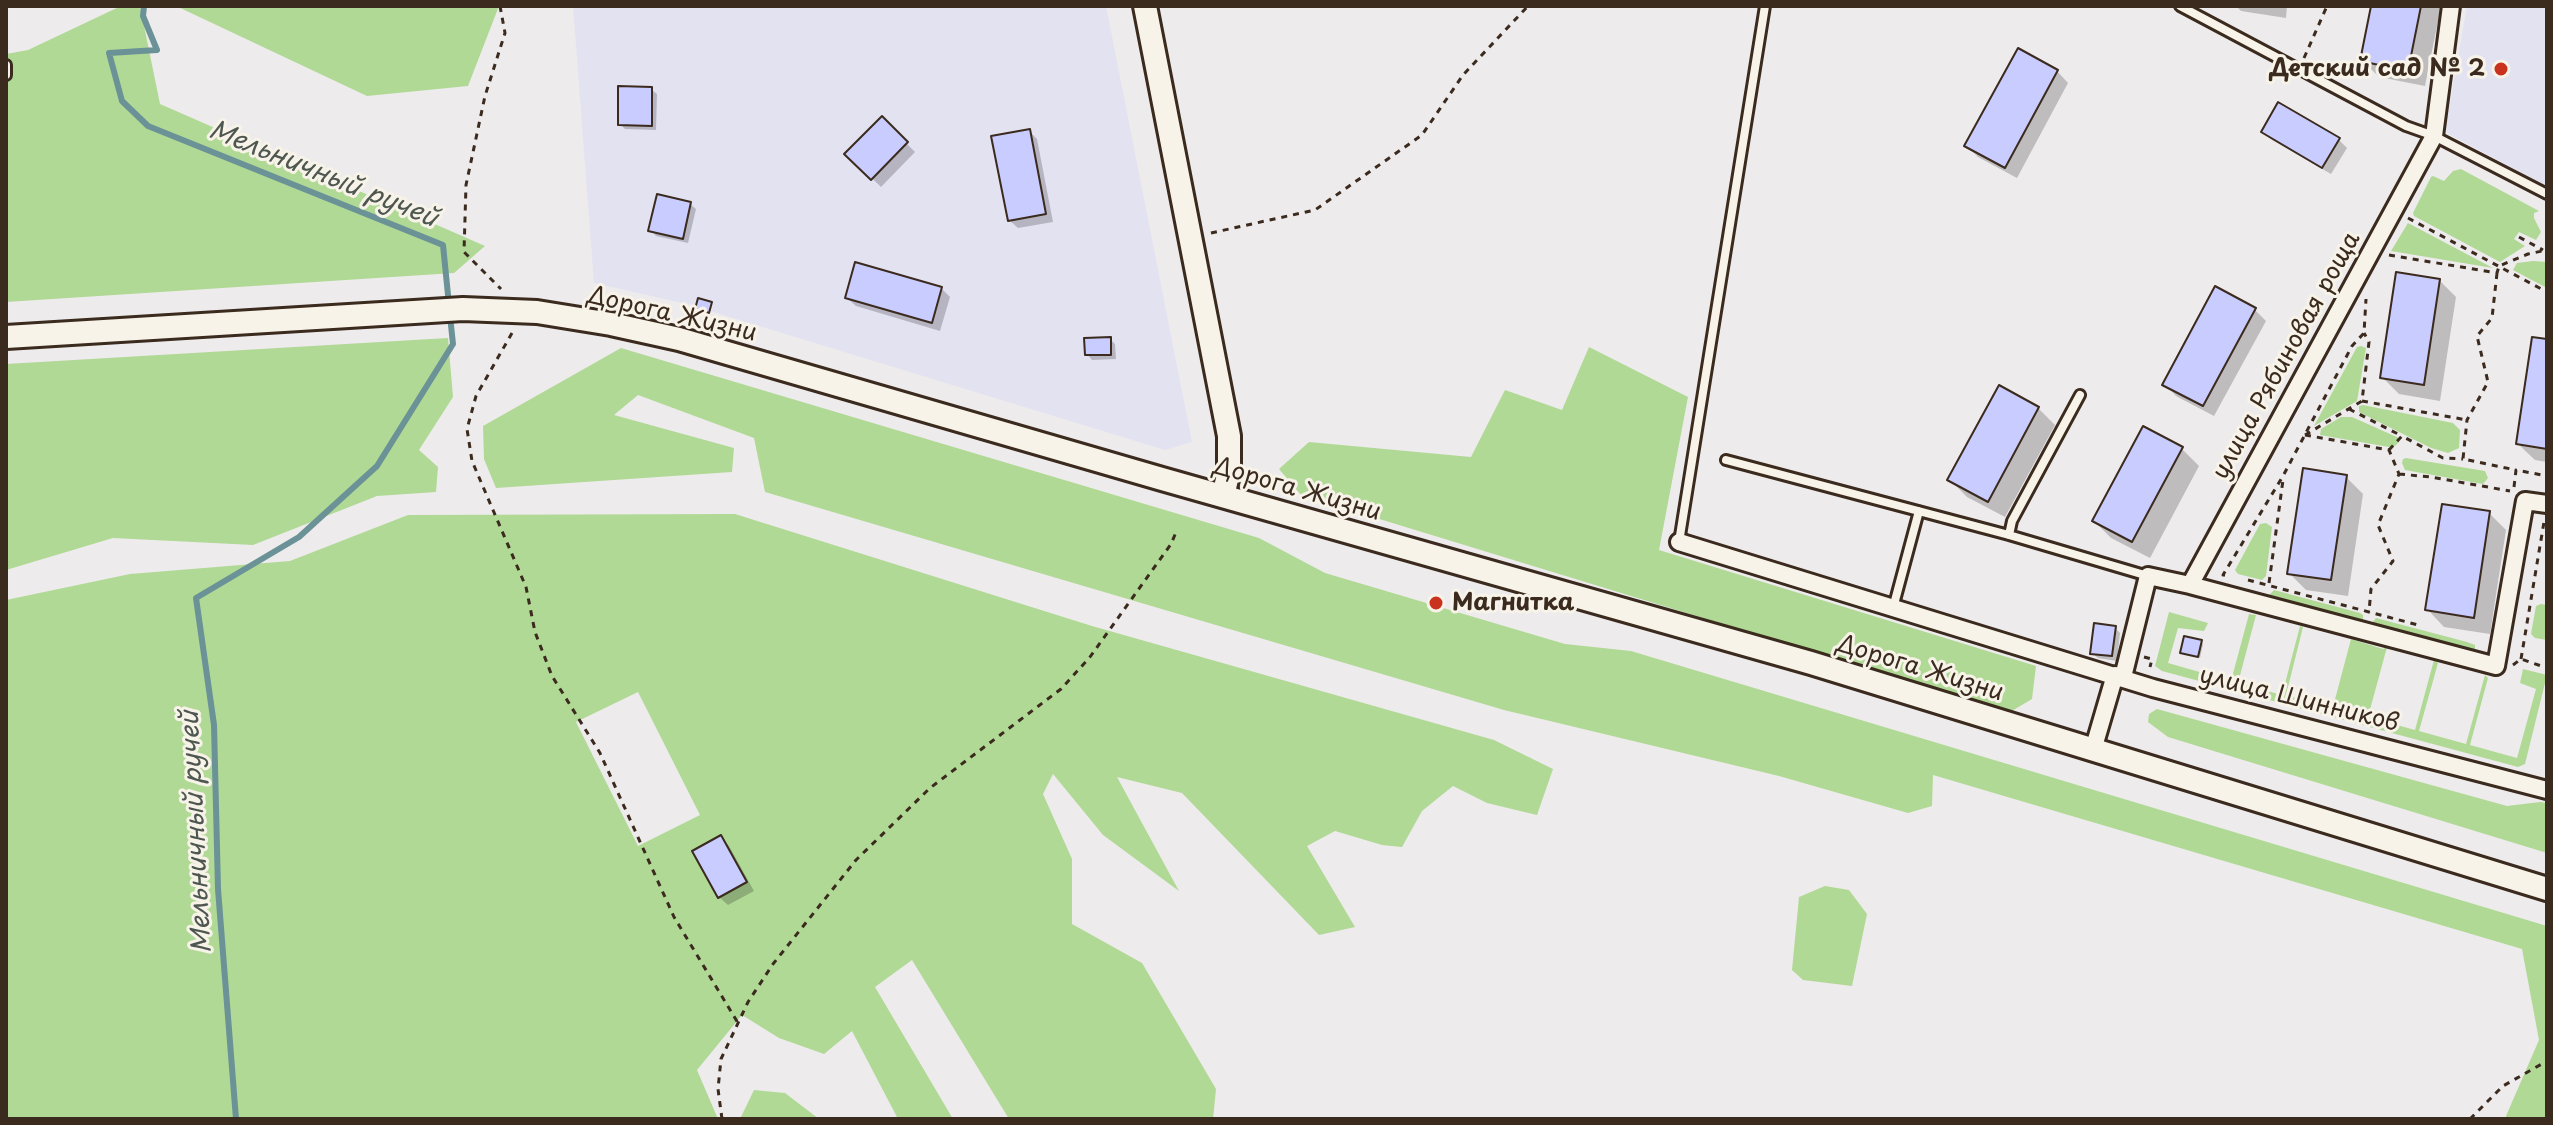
<!DOCTYPE html>
<meta charset="utf-8">
<style>
body{margin:0}
#map{position:relative;width:2553px;height:1125px;overflow:hidden;background:#eeebec;font-family:"Playpen Sans",sans-serif}
canvas{display:block}
.frame{position:absolute;inset:0;border:8px solid #3b2a1e;pointer-events:none}
</style>
<div id="map">
<canvas width="2553" height="1125"></canvas>
<div class="frame"></div>
</div>
<script>
const ctx = document.querySelector('canvas').getContext('2d');
ctx.lineJoin = 'round';
function fill(path, color) { ctx.fillStyle = color; ctx.fill(path, 'evenodd'); }
function trace(path, color, width, dash) { ctx.strokeStyle = color; ctx.lineWidth = width; ctx.lineCap = dash ? 'butt' : 'round'; ctx.setLineDash(dash || []); ctx.stroke(path); }
function label(font, color, halo, rows, align = 'center') {
  ctx.font = font + ' "Playpen Sans",sans-serif'; ctx.lineWidth = 6; ctx.setLineDash([]); ctx.textBaseline = 'middle'; ctx.strokeStyle = halo; ctx.fillStyle = color; for (const [text, x, y, turn = 0] of rows) {
    ctx.save(); ctx.translate(x, y); ctx.rotate((+turn || 0) * Math.PI / 180); ctx.textAlign = isNaN(turn) ? turn : align; if (halo) ctx.strokeText(text, 0, 0); ctx.fillText(text, 0, 0); ctx.restore();
  }
}
fill(new Path2D(`
 M573,6H1106L1192,442L1165,450L710,311L709,313L695,309L691,305L594,283Z
 M2467,6H2547V186L2445,132Z`), '#e3e2f1');
fill(new Path2D(`
 M121,6H140L160,104L485,246L454,273L6,302V54L28,50Z
 M176,6H499L468,86L367,96Z
 M2461,169L2539,211L2534,213V218L2541,232L2536,240L2519,232L2514,239L2525,246L2500,262L2414,216L2413,213L2431,177L2433,176L2444,181L2453,171Z
 M2408,223L2493,268L2391,251Z
 M2533,261L2547,262V288L2513,270L2517,263Z
 M448,338L453,397L419,450L438,467L436,492L377,496L253,545L113,538L6,570V364Z
 M2361,346L2366,348L2357,401L2314,426L2357,347Z
 M1589,347L1688,397L1659,550L2036,666L2032,699L2010,712L1301,495L1279,469L1309,442L1471,457L1505,390L1562,410Z
 M621,348L1259,538L1325,573L1565,644L1631,651L2547,926V1119H2507L2506,1116L2539,1040L2522,949L1933,775L1932,806L1908,813L1779,776L1504,710L765,492L754,438L638,395L614,415L734,448L732,472L496,488L484,459L483,426Z
 M2363,405L2453,423L2460,430L2459,448L2448,453L2431,448L2359,412V406Z
 M2341,417H2352L2399,438V442L2395,446L2389,447L2320,435L2321,429Z
 M2406,458L2485,471L2488,478L2483,484L2405,470L2402,463L2403,459Z
 M735,514L1092,626L1494,740L1553,769L1537,815L1487,803L1453,786L1422,811L1402,847L1382,845L1335,831L1307,846L1355,927L1319,935L1182,793L1117,777L1179,891L1103,835L1053,774L1043,794L1072,859V924L1142,963L1216,1089L1213,1119H1009L912,960L875,987L953,1119H898L852,1031L824,1054L779,1038L742,1015L697,1070L718,1119H6V600L130,574L290,561L408,515ZM638,692L700,815L638,846L576,722Z
 M2266,523L2272,527L2266,576L2262,580L2238,574L2235,570L2260,524Z
 M2274,590L2360,613L2363,615V620L2269,595Z
 M2541,604L2547,605V640L2535,638L2531,634L2536,606Z
 M2169,612L2208,623L2204,631L2178,628L2168,663L2231,681L2249,614L2256,615L2238,683L2282,695L2300,626L2303,627L2286,695L2333,707L2351,639L2383,649L2387,647L2368,717L2415,730L2434,660L2438,663L2419,731L2466,744L2485,675L2488,678L2470,745L2517,758L2536,689L2520,683L2523,669L2547,675L2525,764L2518,767L2162,671L2155,666Z
 M2376,618L2467,642L2475,645V651L2372,623Z
 M2157,709L2507,806L2540,802L2547,803V853L2168,737L2148,722L2149,714Z
 M1825,886L1849,890L1867,914L1852,986L1803,980L1792,970L1799,897Z
 M754,1090L785,1093L819,1119H740Z`), '#b0d995');
fill(new Path2D(`
 M2236,6H2287L2286,18L2241,11Z
 M2373,6H2441L2425,86L2379,77L2362,60Z
 M2057,71L2068,83L2017,178L1978,157L1967,146Z
 M651,89L657,94L656,130L625,129L620,124Z
 M882,119L915,152L881,187L847,154Z
 M1029,131L1037,139L1053,222L1018,228L1009,220Z
 M2263,132L2338,139L2347,148L2331,174L2272,140Z
 M690,204L696,209L688,243L656,236L651,230Z
 M2439,280L2456,297L2440,401L2399,394L2382,377Z
 M941,288L950,297L940,331L856,306L847,298Z
 M2255,310L2266,321L2214,416L2176,396L2165,384Z
 M1110,339L1115,344L1116,359L1092,360L1087,354Z
 M2547,342V462L2535,460L2518,444Z
 M2038,408L2055,425L2005,517L1967,497L1950,480Z
 M2144,429L2182,449L2199,466L2150,558L2111,538L2094,521Z
 M2346,477L2363,494L2348,596L2306,590L2289,573Z
 M2489,513L2506,530L2490,634L2444,627L2428,610Z
 M2115,628L2120,633L2117,661L2098,658L2092,653Z
 M2201,642L2203,644L2200,658L2182,652Z
 M721,837L729,846L754,891L728,905L719,897Z`), '#0003');
trace(new Path2D(`
 M144,6L143,16L157,50L109,53L122,101L148,126L443,245L449,305
 M236,1119L218,889L214,725L196,598L299,537L377,466L453,344L450,316`), '#6a9297', 6);
const building = new Path2D(`
 M2371,6H2421L2408,71L2360,61Z
 M2018,48L2058,70L2005,168L1964,146Z
 M618,86L652,87V126L618,125Z
 M2278,102L2340,138L2322,168L2261,132Z
 M882,116L908,142L871,180L844,154Z
 M1030,129L1046,214L1008,221L991,136Z
 M657,194L691,202L683,239L648,231Z
 M855,262L942,287L932,323L845,298Z
 M2396,272L2440,279L2424,385L2380,378Z
 M2215,286L2256,308L2203,406L2162,385Z
 M698,298L712,302L709,313L695,309Z
 M1111,337V355H1085L1084,338Z
 M2532,337L2547,339V449L2516,444Z
 M1999,385L2039,407L1988,502L1947,480Z
 M2143,426L2183,447L2132,542L2092,521Z
 M2303,468L2347,475L2331,580L2287,574Z
 M2442,504L2490,511L2474,618L2425,610Z
 M2094,623L2116,626L2112,656L2090,654Z
 M2184,636L2202,640L2198,657L2180,653Z
 M721,835L747,882L718,898L692,851Z`);
fill(building, '#c9ccfe');
trace(building, '#3b2a1e', 2);
const service = new Path2D(`
 M2180,6L2406,126L2434,136L2547,194
 M6,65V75
 M1726,460L2009,535L2148,576
 M2009,535L2012,521L2080,395
 M1679,542L1765,6
 M1893,608L1919,511`);
const minor = new Path2D(`
 M1679,542L2153,688L2547,790
 M2190,585L2496,666L2525,501L2547,504
 M2123,677L2148,576L2190,585L2434,136L2451,6
 M2093,750L2115,675`);
const secondary = new Path2D(`
 M1145,6L1229,436V471L1223,496
 M6,337L463,309L537,312L611,324L679,339L1162,479L1811,663L2547,889`);
trace(service, '#3b2a1e', 14);
trace(minor, '#3b2a1e', 22);
trace(secondary, '#3b2a1e', 28);
trace(new Path2D(`
 M500,6L505,33L485,96L466,185L464,252L501,289
 M2304,58L2327,6
 M2408,218L2547,292
 M1211,233L1315,210L1422,135L1463,75L1528,6
 M2519,237L2543,250
 M2389,255L2497,273L2499,266L2528,254L2547,250
 M2497,273L2492,318L2477,336L2488,382L2467,420L2463,459L2516,470
 M512,333L476,396L467,429L472,461L526,587L535,632L552,676L600,753L674,917L738,1023
 M2362,401L2467,420
 M2349,409L2402,436
 M2305,435L2389,450L2399,474L2378,525L2393,561L2371,589L2369,612
 M2305,435L2362,401L2369,342L2364,333
 M2389,450L2402,436L2443,458L2463,459
 M2399,474L2431,477L2510,491
 M2514,487L2516,470L2547,476
 M2225,575H2223L2283,476L2352,346L2364,333L2366,299
 M2248,580L2422,626
 M2269,583L2283,480
 M2144,657L2152,659L2150,667
 M2521,659L2544,522
 M2513,665L2521,659L2547,668
 M722,1119L718,1089L721,1059L748,1002L773,964L856,860L930,788L1061,689L1090,657L1171,544L1177,530
 M2470,1119L2503,1086L2547,1061`), '#3b2a1e', 3, [6, 6]);
trace(service, '#f7f3e8', 8);
trace(minor, '#f7f3e8', 16);
trace(secondary, '#f7f3e8', 22);
for (const [x, y, r, color] of [
 [2501,69,8,"#c8321e"],
 [1436,603,8,"#c8321e"]
]) { const dot = new Path2D(); dot.arc(x, y, r, 0, 2 * Math.PI); ctx.fillStyle = color; ctx.fill(dot); trace(dot, '#f7f3e8', 3); }
label('bold 24px', '#3b2a1e', '#f7f3e8', [
 ["Детский сад № 2",2485,69],
 ["Магнитка",1452,603,"left"]
], 'right');
label('24px', '#3b2a1e', '#f7f3e8', [
 ["Дорога Жизни",672,315,13],
 ["улица Рябиновая роща",2287,356,-61],
 ["Дорога Жизни",1297,490,16],
 ["Дорога Жизни",1920,669,17],
 ["улица Шинников",2299,700,14]
]);
label('italic 26px', '#4e5650', '#f7f3e8', [
 ["Мельничный ручей",323,175,22],
 ["Мельничный ручей",197,832,-93]
]);
</script>
